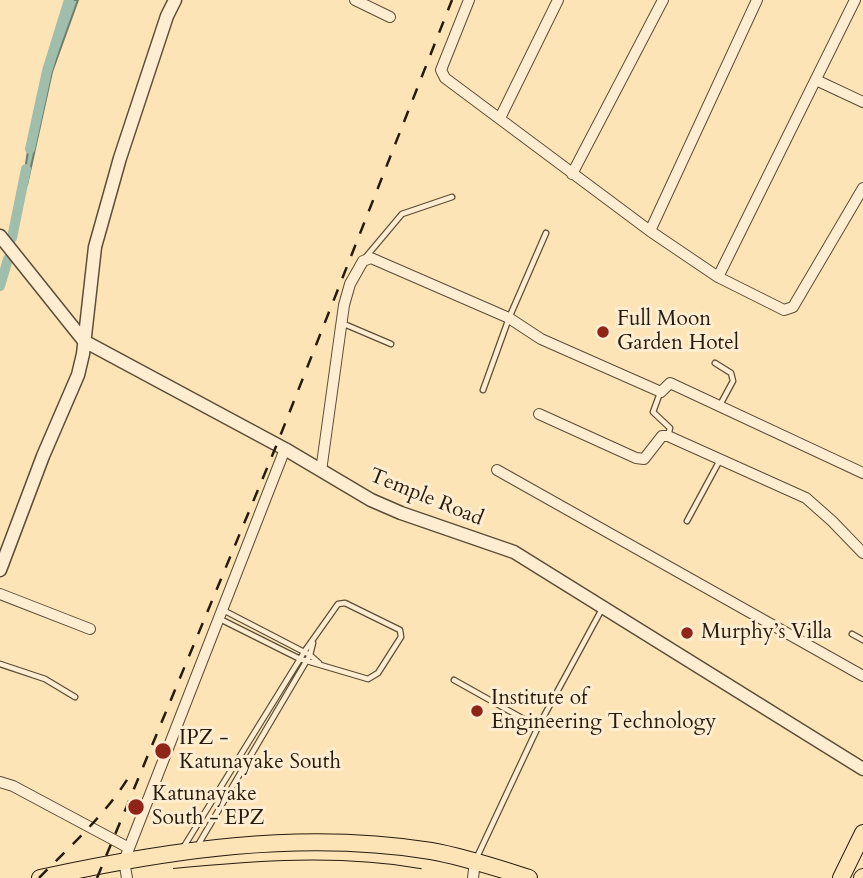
<!DOCTYPE html>
<meta charset="utf-8">
<style>
body{margin:0}
canvas{display:block;background:#fde4b6}
</style>
<canvas width="863" height="878"></canvas>
<script>
const ctx = document.querySelector('canvas').getContext('2d');
ctx.lineJoin = 'round';
function fill(path, color) { ctx.fillStyle = color; ctx.fill(path, 'evenodd'); }
function trace(path, color, width, dash) { ctx.strokeStyle = color; ctx.lineWidth = width; ctx.lineCap = dash ? 'butt' : 'round'; ctx.setLineDash(dash || []); ctx.stroke(path); }
function label(font, color, halo, rows, align = 'center') {
  ctx.font = font + ' Cardo,serif'; ctx.lineWidth = 6; ctx.setLineDash([]); ctx.textBaseline = 'middle'; ctx.strokeStyle = halo; ctx.fillStyle = color; for (const [text, x, y, turn = 0] of rows) {
    ctx.save(); ctx.translate(x, y); ctx.rotate((+turn || 0) * Math.PI / 180); ctx.textAlign = isNaN(turn) ? turn : align; if (halo) ctx.strokeText(text, 0, 0); ctx.fillText(text, 0, 0); ctx.restore();
  }
}
const water = new Path2D(`
 M67,0H78L52,72L27,185L23,183L28,151L39,115L47,71V58L56,42Z`);
fill(water, '#9fbfac');
trace(water, '#6f7d6c', 2);
trace(new Path2D(`
 M30,149L47,71L69,0
 M12,238L26,169
 M0,286L8,259`), '#9fbfac', 10);
const service = new Path2D(`
 M365,258L402,214L452,197
 M344,324L391,344
 M715,363L731,373L733,381L720,405
 M483,390L509,318L546,233
 M660,393L653,412L670,428L668,436
 M687,521L720,460
 M223,610L310,655L319,663
 M852,634L863,640
 M0,664L45,679L75,697
 M454,680L538,727
 M198,845L310,655L313,643
 M183,848L300,659L304,652L338,604L345,603L400,630L401,637L378,673L368,679L300,659L220,619
 M477,857L538,727L602,609`);
const minor = new Path2D(`
 M355,0L390,17
 M469,0L441,70L445,78L650,231L718,277L784,310L793,307L863,188
 M816,80L863,102
 M500,118L558,0
 M572,174L663,0
 M650,231L757,0
 M718,277L855,0
 M539,414L636,458L644,459L662,436H668L806,498L832,521L863,553
 M497,470L863,676
 M321,471L344,305L350,284L363,261L371,258L509,318L541,339L661,392L670,383L863,473
 M0,594L90,629
 M0,782L13,786L129,848
 M127,878L124,861L285,449
 M473,878L475,861`);
const tertiary = new Path2D(`
 M0,236L84,341L285,449L371,500L401,513L514,552L863,769
 M0,570L43,456L78,375L83,354L95,247L120,158L167,16L175,0`);
const primary = new Path2D(`
 M40,878C168,850 300,830 431,851C465,857 497,868 529,878`);
const trunk = new Path2D(`
 M841,878L863,833
 M862,878L863,877`);
trace(service, '#5c4d37', 7);
trace(minor, '#5c4d37', 12);
trace(tertiary, '#5c4d37', 15);
trace(primary, '#271b0d', 18);
trace(trunk, '#271b0d', 18);
trace(service, '#feedd0', 4.5);
trace(minor, '#feedd0', 10);
trace(tertiary, '#feedd0', 12);
trace(primary, '#fde4b6', 16);
trace(trunk, '#fde4b6', 16);
trace(new Path2D(`
 M39,878C72,844 109,812 133,770
 M97,878L277,444L452,0`), '#271b0d', 2.5, [12, 12]);
const motorwayBridge = new Path2D(`
 M174,878C256,870 339,864 420,878`);
trace(motorwayBridge, '#271b0d', 20, []);
trace(motorwayBridge, '#fde4b6', 18);
for (const [x, y, r, color] of [
 [603,332,7,"#8f2418"],
 [687,633,7,"#8f2418"],
 [477,711,7,"#8f2418"],
 [163,751,9,"#8f2418"],
 [136,807,9,"#8f2418"]
]) { const dot = new Path2D(); dot.arc(x, y, r, 0, 2 * Math.PI); ctx.fillStyle = color; ctx.fill(dot); trace(dot, '#feedd0', 2.5); }
label('21px', '#271b0d', '#feedd0', [
 ["Full Moon",617,320],
 ["Garden Hotel",617,344],
 ["Murphy’s Villa",701,633],
 ["Institute of",491,699],
 ["Engineering Technology",491,723],
 ["IPZ -",179,739],
 ["Katunayake South",179,763],
 ["Katunayake",152,795],
 ["South - EPZ",152,819]
], 'left');
label('21px', '#271b0d', '#feedd0', [
 ["Temple Road",426,498,22]
]);
</script>
